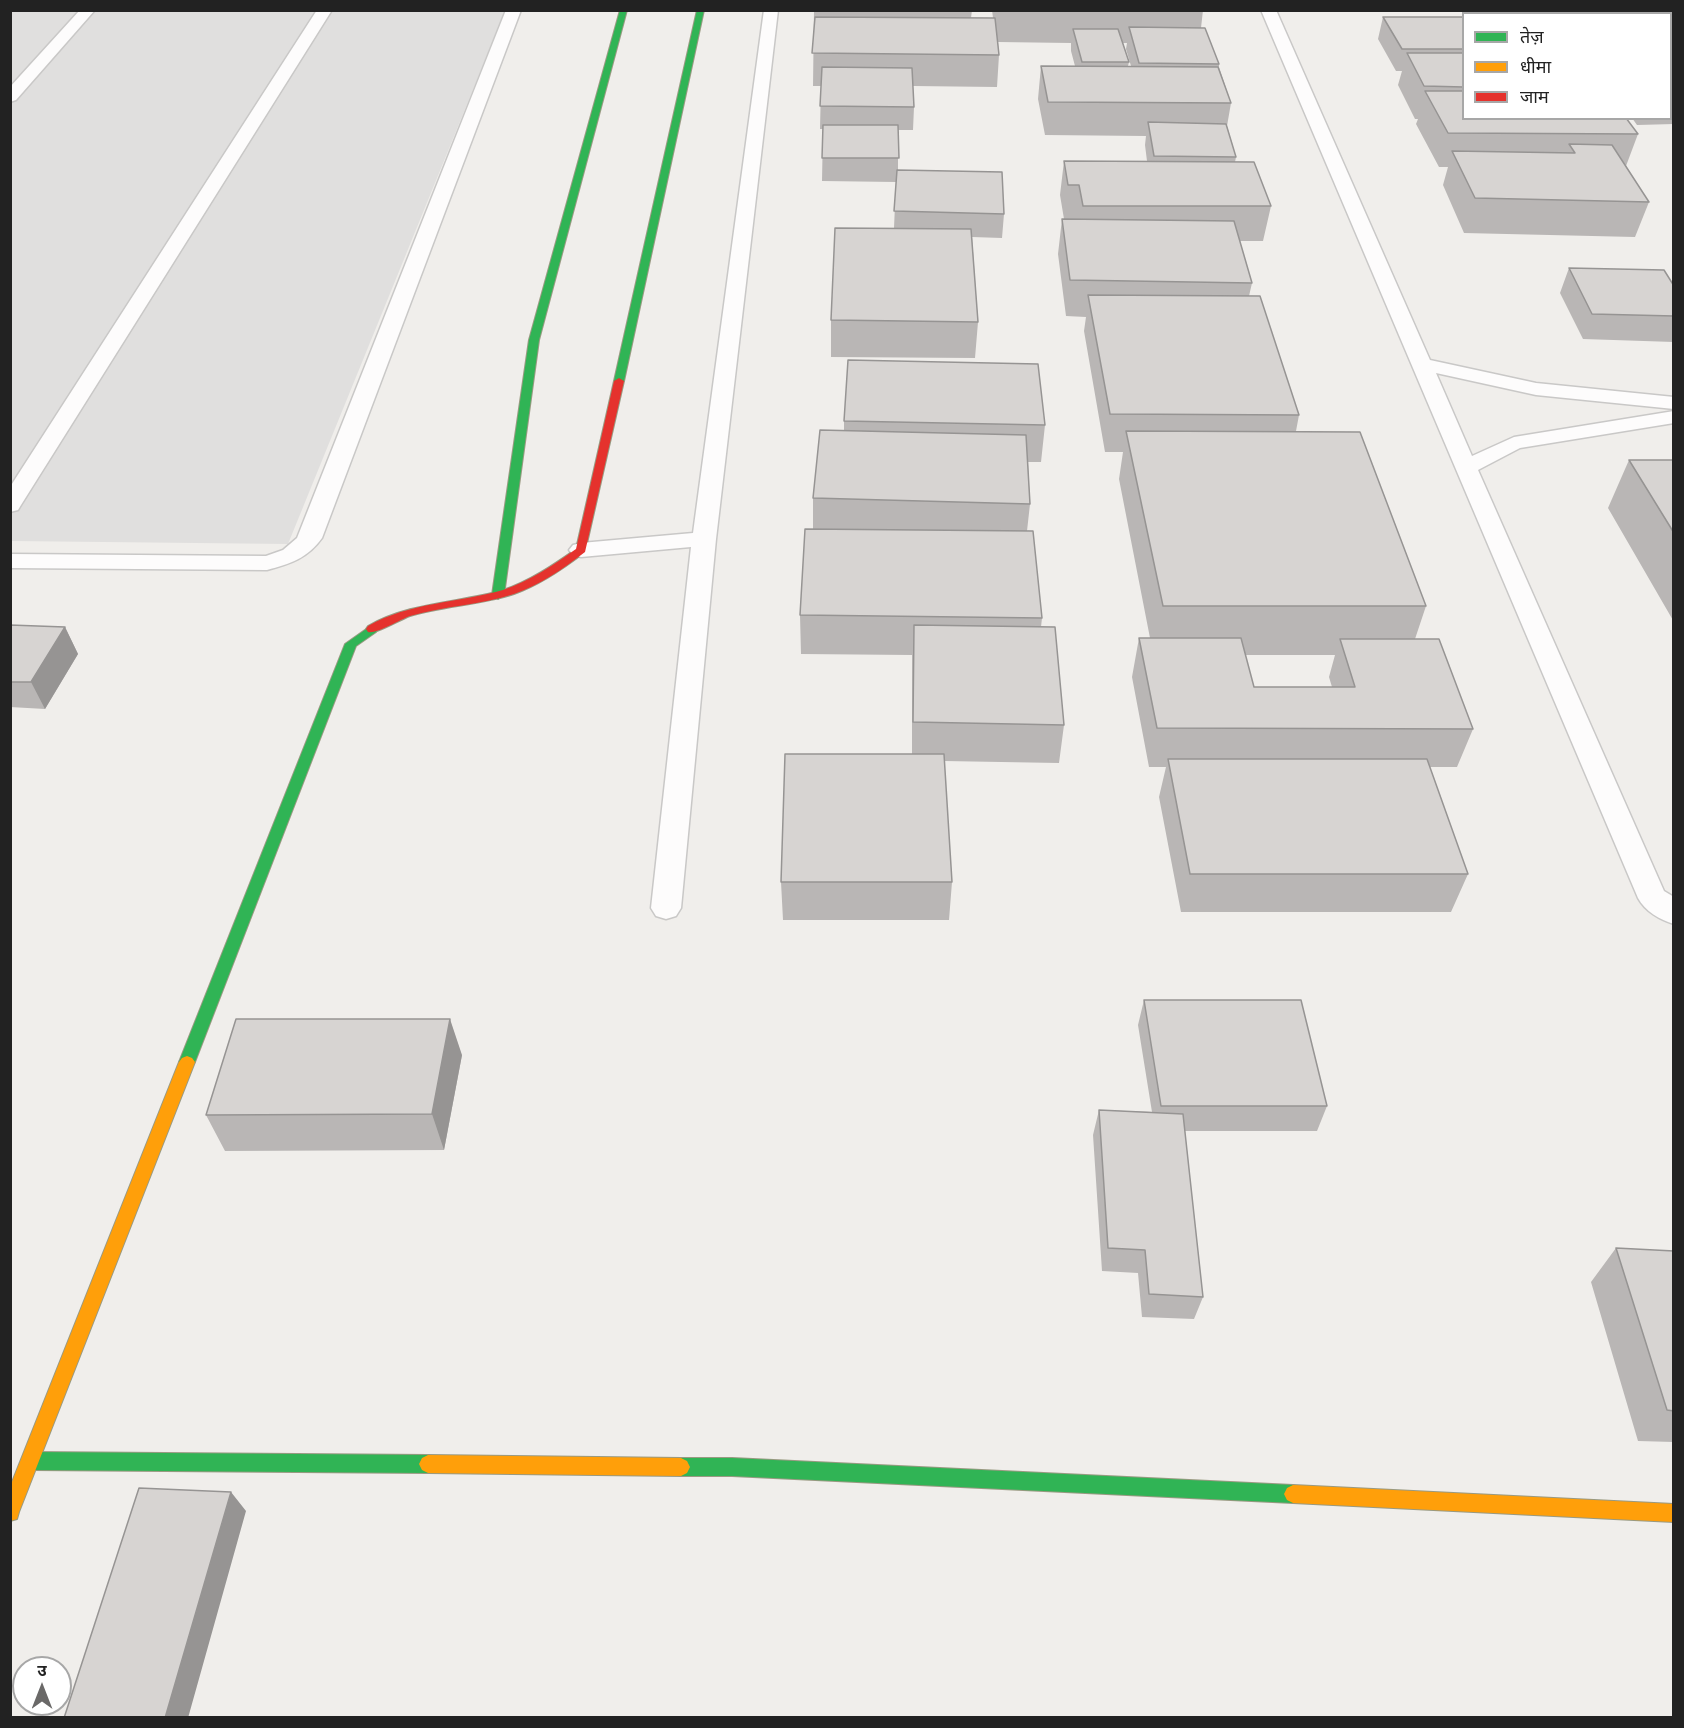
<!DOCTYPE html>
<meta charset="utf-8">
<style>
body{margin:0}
#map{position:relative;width:1684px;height:1728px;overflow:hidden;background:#f0eeeb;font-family:Commissioner,"Noto Sans Devanagari",sans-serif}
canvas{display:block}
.frame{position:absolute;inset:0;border:12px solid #222;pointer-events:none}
.legend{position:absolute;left:1462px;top:12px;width:210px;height:108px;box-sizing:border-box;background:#fff;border:2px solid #a7a7a7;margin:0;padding:8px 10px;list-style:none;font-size:18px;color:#222}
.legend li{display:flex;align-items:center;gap:12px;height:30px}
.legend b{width:30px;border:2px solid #a7a7a7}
.north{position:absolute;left:12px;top:1656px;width:60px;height:60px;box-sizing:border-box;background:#fff;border:2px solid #a7a7a7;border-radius:50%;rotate:0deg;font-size:16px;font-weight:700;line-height:24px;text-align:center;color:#222}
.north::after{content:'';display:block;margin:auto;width:21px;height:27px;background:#6a6968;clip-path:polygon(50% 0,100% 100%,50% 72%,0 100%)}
</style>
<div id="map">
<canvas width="1684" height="1728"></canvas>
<div class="frame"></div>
<ul class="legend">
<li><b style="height:8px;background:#30b455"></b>तेज़</li>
<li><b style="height:8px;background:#ff9f0a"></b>धीमा</li>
<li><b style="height:8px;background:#e5322d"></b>जाम</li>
</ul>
<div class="north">उ</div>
</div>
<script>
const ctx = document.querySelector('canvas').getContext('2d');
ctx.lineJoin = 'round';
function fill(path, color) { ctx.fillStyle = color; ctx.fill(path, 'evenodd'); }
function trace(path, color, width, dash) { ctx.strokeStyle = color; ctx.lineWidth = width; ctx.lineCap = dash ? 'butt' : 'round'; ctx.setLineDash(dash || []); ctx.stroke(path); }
fill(new Path2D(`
 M11,11H505L288,544L11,541Z`), '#e0dfde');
const lane = new Path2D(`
 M80,10H95L16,100L10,102V87Z
 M317,10H332L21,505L18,510L10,512V487Z
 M506,10H521L322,538C308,558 290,564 267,570L10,568V554L266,556L283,550L297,538Z
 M764,10H778L716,539L681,908L676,916L666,919L656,916L651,908L691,547L581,557L573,555L569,550L573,545L581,543L693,533Z
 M1261,10H1276L1430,360L1536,383L1674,397V409L1536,395L1436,373L1472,456L1514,437L1674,411V423L1520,448L1478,470L1664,891L1674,897V924C1660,920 1645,911 1638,898Z`);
const fast = new Path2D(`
 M620,10H627L539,340L504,595L498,599L492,595L529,340Z
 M697,10H704L624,381L619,384L614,381Z
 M372,625L378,629L376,632L356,646L195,1062L192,1066L187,1068L182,1066L179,1062L345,644Z
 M32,1452L428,1455L434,1458L437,1464L434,1470L428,1473L32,1470L26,1467L23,1461L26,1455Z
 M681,1458H732L1293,1485L1299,1488L1302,1494L1299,1500L1293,1503L732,1476H681L675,1473L672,1467L675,1461Z`);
const slow = new Path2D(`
 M187,1056L192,1058L195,1062L19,1512L17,1519L10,1521V1487L179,1062L182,1058Z
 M428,1455L681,1458L687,1461L690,1467L687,1473L681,1476L428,1473L422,1470L419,1464L422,1458Z
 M1293,1485L1674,1504V1522L1293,1503L1287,1500L1284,1494L1287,1488Z`);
const jam = new Path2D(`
 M619,378L624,381L585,552C563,569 540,585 514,594C480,605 444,606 410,616C399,620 377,634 368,632L366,629L368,626C410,602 458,603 503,590C530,581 553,565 576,549L614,381Z`);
trace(lane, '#c9c8c7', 3);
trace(fast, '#999a82', 2);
trace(slow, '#999a82', 2);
trace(jam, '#999a82', 2);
fill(lane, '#fdfcfc');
fill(fast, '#30b455');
fill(slow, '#ff9f0a');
fill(jam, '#e5322d');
fill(new Path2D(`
 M814,10H972L971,18H993L992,10H1203L1201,28L1219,64V67L1231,103L1227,126L1236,157L1235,162L1271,206L1263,241H1240L1252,283L1249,296L1299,415L1296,431L1426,606L1415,639L1473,729L1457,767H1430L1468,874L1451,912H1181L1159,797L1166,767H1149L1132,677L1139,638H1150L1119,479L1123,452H1105L1084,331L1086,317L1066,316L1058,254L1062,219H1064L1060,195L1064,161H1147L1145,145L1146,136L1045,135L1038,99L1041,66H1075L1071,51V43L998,42L999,55L997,87L913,86L914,107L913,130H898V170L1004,214L1002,238L972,237L978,322L975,358L831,357V320L894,228L896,182L822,181L823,129H820L821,86H813ZM1123,43H1127L1126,49L1131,66H1128L1129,62ZM1245,655H1335L1329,677L1332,687H1254Z
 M1573,10H1674V124L1637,125L1632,118H1671V14H1572Z
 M1383,17H1464V118L1638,134L1626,166L1649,202L1635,237L1464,233L1443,185L1448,167H1439L1416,124L1418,119H1415L1398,85L1402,71H1396L1378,39Z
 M1569,268L1674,286V342L1583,339L1560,293Z
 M844,421L1045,425L1041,462H1028L1030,504L1027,531L1042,618L1041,627L1064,725L1059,763L944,761L952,882L949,920H783L781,882L912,754V655L801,654L800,615L813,529V498L844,430Z
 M1629,460H1674V622L1608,508Z
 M10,625L65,627L78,654L45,709L10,707Z
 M1144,1000L1327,1106L1317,1131H1185L1203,1297L1194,1319L1142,1317L1138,1273L1102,1271L1093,1135L1099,1110L1152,1112L1138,1025Z
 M462,1055L444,1150L225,1151L206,1115Z
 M1616,1248L1674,1251V1442L1638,1441L1591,1282Z`), '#b9b6b5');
fill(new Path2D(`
 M65,627L78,654L45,709L31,682Z
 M450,1019L462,1055L444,1150L432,1114Z
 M231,1492L246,1511L188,1718H165Z`), '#969493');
const building = new Path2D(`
 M1203,10L1204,11L999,10Z
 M1579,10H1674V38H1671V14H1581Z
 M815,17L995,18L999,55L812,53Z
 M1383,17H1464V49H1402Z
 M1129,27L1205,28L1219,64L1139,63Z
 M1073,29H1118L1129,62H1082Z
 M1407,53H1464V87L1424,86Z
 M1671,54H1674V91L1671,92Z
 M1041,66L1218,67L1231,103L1048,102Z
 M822,67L912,68L914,107L820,106Z
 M1425,91H1464V118H1626L1638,134L1448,133Z
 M1148,122L1226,124L1236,157L1154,156Z
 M823,125H898L899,158H822Z
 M1569,144L1612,145L1649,202L1475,198L1452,151L1575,153Z
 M1064,161L1254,162L1271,206H1083L1079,185H1068Z
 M897,170L1002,172L1004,214L894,211Z
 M1062,219L1234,221L1252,283L1070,280Z
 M835,228L971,229L978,322L831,320Z
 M1569,268L1664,270L1674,286V316L1592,314Z
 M1088,295L1260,296L1299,415L1110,414Z
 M848,360L1038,364L1045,425L844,421Z
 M820,430L1026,435L1030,504L813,498Z
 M1126,431L1360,432L1426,606H1163Z
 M1629,460H1674V533Z
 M805,529L1033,531L1042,618L800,615Z
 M10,625L65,627L31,682H10Z
 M914,625L1055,627L1064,725L913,722Z
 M1139,638H1241L1254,687H1355L1340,639H1439L1473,729L1157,728Z
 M785,754H944L952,882H781Z
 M1168,759H1427L1468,874H1190Z
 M1144,1000H1301L1327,1106H1161Z
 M236,1019H450L432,1114L206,1115Z
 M1099,1110L1183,1114L1203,1297L1149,1294L1145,1250L1108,1248Z
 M1616,1248L1674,1251V1411L1667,1410Z
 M139,1488L231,1492L165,1718H64Z`);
fill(building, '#d7d4d2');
trace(building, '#969493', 1.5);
</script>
